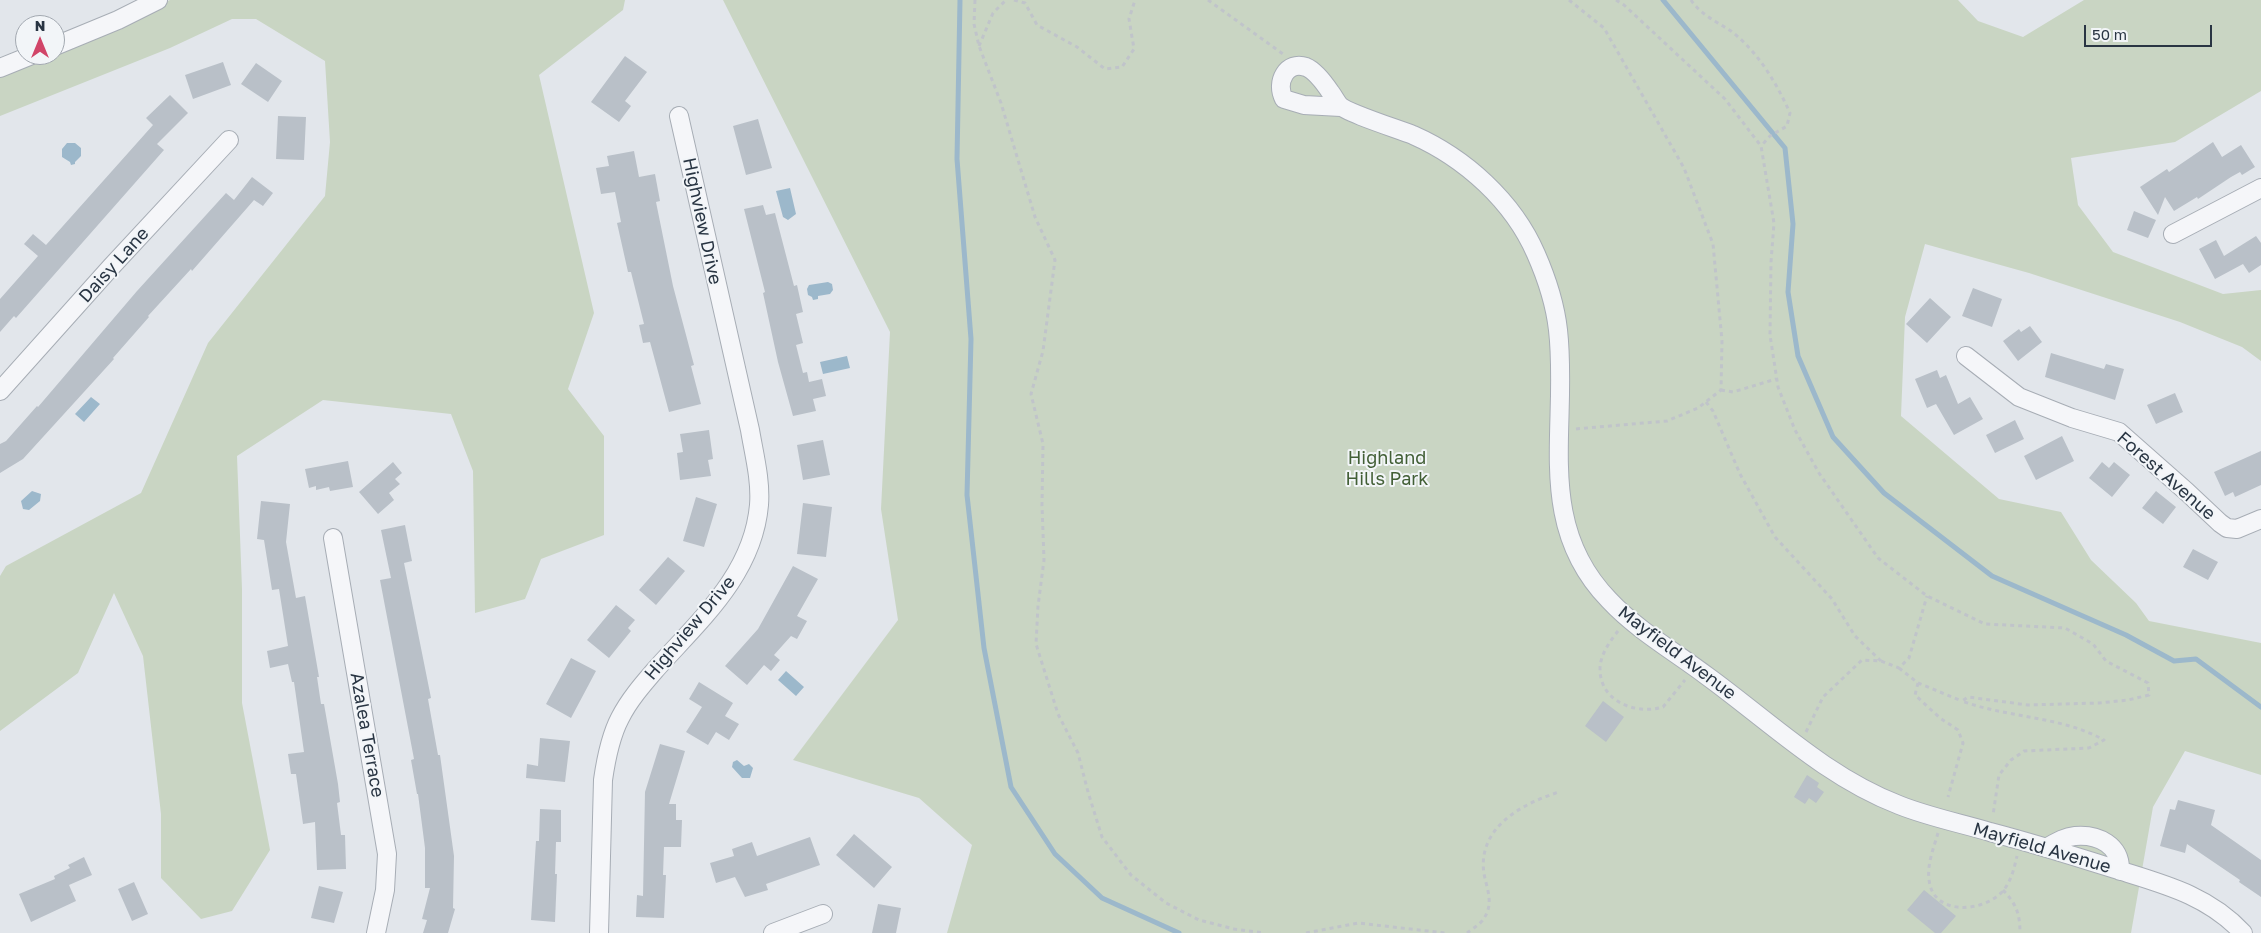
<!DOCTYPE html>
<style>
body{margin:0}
#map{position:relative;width:2261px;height:933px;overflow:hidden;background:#e2e6eb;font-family:"Golos Text",sans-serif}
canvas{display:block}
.north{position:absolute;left:15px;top:15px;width:50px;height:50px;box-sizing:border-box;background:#f2f5f8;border:1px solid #a2a8b0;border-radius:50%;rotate:0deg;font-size:14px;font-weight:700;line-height:20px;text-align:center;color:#293543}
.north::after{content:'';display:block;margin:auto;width:18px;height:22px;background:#d14568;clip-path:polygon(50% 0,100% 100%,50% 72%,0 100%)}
.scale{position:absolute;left:2084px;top:25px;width:128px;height:22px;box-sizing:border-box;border:2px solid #293543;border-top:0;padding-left:6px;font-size:15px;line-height:18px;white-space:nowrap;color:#293543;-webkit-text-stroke:4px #f2f5f8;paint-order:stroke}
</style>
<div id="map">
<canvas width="2261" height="933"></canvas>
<div class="north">N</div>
<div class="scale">50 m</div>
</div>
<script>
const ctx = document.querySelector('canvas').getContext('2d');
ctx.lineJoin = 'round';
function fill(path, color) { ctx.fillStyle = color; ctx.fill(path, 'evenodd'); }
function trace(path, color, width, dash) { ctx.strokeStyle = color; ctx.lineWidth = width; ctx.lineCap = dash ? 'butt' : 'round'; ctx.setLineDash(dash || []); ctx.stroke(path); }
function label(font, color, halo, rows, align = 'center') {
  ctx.font = font + ' "Golos Text",sans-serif'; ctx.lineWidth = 4; ctx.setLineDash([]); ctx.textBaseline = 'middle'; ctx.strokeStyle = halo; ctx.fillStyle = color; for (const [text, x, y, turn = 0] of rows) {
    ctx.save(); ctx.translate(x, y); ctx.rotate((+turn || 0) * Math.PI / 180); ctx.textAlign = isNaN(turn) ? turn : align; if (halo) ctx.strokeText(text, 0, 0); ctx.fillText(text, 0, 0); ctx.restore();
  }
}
fill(new Path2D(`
 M170,0H625L623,10L539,75L594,313L568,389L604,436V535L541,559L525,599L475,613L473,471L451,414L323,400L237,456L242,589V703L270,850L232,911L201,919L161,878V814L143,656L114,593L78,673L0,731V576L6,566L141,493L208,343L325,196L330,142L325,61L256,19H232L170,48L0,116V77L55,55Z
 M723,0H1958L1978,21L2023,37L2084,0H2261V91L2175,142L2071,158L2078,205L2113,252L2223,294L2261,290V361L2242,347L2180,322L2029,273L1925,244L1905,317L1901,416L1999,499L2061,512L2091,560L2136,603L2149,621L2261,643V775L2185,751L2153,807L2131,933H947L972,845L919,798L793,760L898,620L881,509L890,332Z`), '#c9d5c3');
fill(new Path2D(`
 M67,143H75L81,148V156L75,162V164L71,165L70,162L62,157V149Z
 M790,188L796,214L788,220L783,217L776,191Z
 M828,282L832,284L833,290L830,294L818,296V299L813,300L812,297L808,295L807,289L809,285Z
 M847,356L850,368L823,374L820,362Z
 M91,397L100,404L84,422L75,414Z
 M32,491L41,494L40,501L29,510L23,509L21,501Z
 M786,671L804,687L796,696L778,680Z
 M737,760L744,766L749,764L753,768L750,778H742L732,767L733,762Z`), '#9cb8cb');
trace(new Path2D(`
 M960,0L957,159L971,339L967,495L984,648L1011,787L1055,854L1102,898L1179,933
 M1663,0L1785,148L1793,224L1788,292L1798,356L1833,437L1884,493L1992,576L2126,635L2174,661L2196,659L2261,707`), '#9cb8cb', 5);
fill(new Path2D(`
 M625,56L647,72L625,101L631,106L619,122L591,102Z
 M223,62L231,85L193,99L185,75Z
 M256,63L282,81L268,102L241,84Z
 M170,95L188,113L157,144L164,150L16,318L14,316L0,332V299L38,256L24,244L33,234L46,245L153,125L146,118Z
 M278,116L306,117L304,160L276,159Z
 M758,119L772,168L746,175L733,126Z
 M2213,142L2222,157L2241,145L2255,167L2242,175L2240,172L2231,177L2198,199L2197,197L2174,211L2165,197L2158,215L2140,187L2167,169L2169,172Z
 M634,151L639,177L655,174L660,201L656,202L673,286L694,365L691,366L701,404L669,412L650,342L643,343L639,325L644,324L631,272H628L617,223L621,222L615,192L601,194L596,168L609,166L607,156Z
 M252,177L273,193L263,206L254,200L192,271L191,269L148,316L149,317L113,358L114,359L23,459L0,473V444L6,441L37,406L38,407L137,291L226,193L234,200Z
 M763,205L766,215L775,213L794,286L797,285L803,312L796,314L803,343L796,345L803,373L807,372L809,382L822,379L826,396L813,399L816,411L793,416L778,362L763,293L765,292L744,209Z
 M2134,211L2156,220L2148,238L2127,230Z
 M2256,236L2261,243V265L2249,273L2243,264L2215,279L2199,249L2216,240L2224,256Z
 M1973,288L2002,299L1992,327L1962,316Z
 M1930,298L1951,317L1927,343L1906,324Z
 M2030,326L2042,342L2018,361L2003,341L2019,329L2021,332Z
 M2051,353L2104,369L2106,364L2124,369L2115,400L2045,377Z
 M1937,370L1940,378L1946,375L1958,404L1970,397L1983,419L1954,435L1936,404L1927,408L1915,379Z
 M2175,393L2183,412L2156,424L2147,405Z
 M2015,420L2024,439L1995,453L1986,435Z
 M709,430L713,459L708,460L711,476L680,480L677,453L683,452L680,434Z
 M2062,436L2074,461L2036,480L2024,456Z
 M823,440L830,475L803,480L797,445Z
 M2261,451V485L2235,497L2233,492L2225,496L2214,472Z
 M348,461L353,487L330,491L329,487L316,490V486L309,488L305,469Z
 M393,462L402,473L395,479L400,484L389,493L394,500L378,514L359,492Z
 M2102,462L2109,468L2114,462L2130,475L2112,497L2089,478Z
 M2156,491L2176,507L2163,524L2142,508Z
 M696,497L717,504L704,547L683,541Z
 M261,501L290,504L286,542L296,598L305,596L319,677H317L321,704H324L338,784L340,802L337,803L341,835H345L346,869L317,870L315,822L303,824L296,774H291L288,754L304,752L294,682H292L288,664L270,668L267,651L288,646L279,589L272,590L264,540L257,539Z
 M803,503L832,507L826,557L797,554Z
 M405,525L412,561L404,563L431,698L428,699L438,755H440L454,856L453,908L455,909L448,933H423L427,920L422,919L430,888H425V848L418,794H417L411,760L414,759L380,580L391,578L381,530Z
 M2193,549L2218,562L2208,580L2183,567Z
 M668,557L685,571L656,605L639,590Z
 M793,566L818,579L797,616L807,621L797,639L791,636L774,655L780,660L771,671L764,665L747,685L725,666L758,629Z
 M616,605L635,620L628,628L631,631L609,658L587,640Z
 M571,658L596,671L571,718L546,704Z
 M699,682L733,703L725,716L739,724L729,740L716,732L708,745L686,732L702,707L689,699Z
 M1603,701L1624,717L1606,742L1585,726Z
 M540,738L570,741L565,782L526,778L527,764L538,766Z
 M660,744L685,751L669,804H676V820H682L681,847H664L663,875H666L664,918L636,917L637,895L643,896L645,792Z
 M1807,775L1819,783L1817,787L1824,792L1816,803L1809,798L1805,804L1794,797Z
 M2178,800L2215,810L2211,825L2261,860V897L2239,882L2240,880L2187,844L2185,853L2160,846L2170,809L2175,810Z
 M540,809L561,810V842H556L555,874H557L555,922L531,920L536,841H539Z
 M854,834L892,867L874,888L836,855Z
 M810,837L820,865L766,884L768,890L745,897L735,877L716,883L710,863L734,856L732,849L752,842L757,856Z
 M84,857L92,875L69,885L76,901L31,922L19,894L55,879L54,876L70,868L68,865Z
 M134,882L148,914L132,921L118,889Z
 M319,886L343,892L334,923L311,918Z
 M1924,890L1956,916L1941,933H1935L1907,910Z
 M878,904L901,908L896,933H872Z`), '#b9c0c8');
const minor = new Path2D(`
 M55,46L118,20L158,0
 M0,68L32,55
 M1341,107L1304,105L1284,99C1275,82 1287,60 1306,67C1316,71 1325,84 1331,93C1334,97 1336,101 1339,105C1347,113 1398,129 1413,135C1465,158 1513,201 1536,254C1547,279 1555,303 1558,330C1569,426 1533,522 1609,600C1638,631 1674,651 1707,676C1769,721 1826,777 1899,805C1929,817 1960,823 1990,832C2032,843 2074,856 2115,869C2163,884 2208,895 2243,933
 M2173,234L2261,188
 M1966,356L2019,397L2072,418L2119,432L2187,492L2220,523L2227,528L2237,529L2261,519
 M0,391L111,267L229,140
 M333,538L387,854L385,890L376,933
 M2046,848C2055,843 2064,837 2075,836C2098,834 2121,845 2120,871
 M599,933L603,780C606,759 610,737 620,718C629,700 643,684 656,669C700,620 753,574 759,505C761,480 754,454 750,430L679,116
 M773,933L823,914`);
trace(minor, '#a7adb5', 20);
trace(new Path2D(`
 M975,0L974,24L979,46L1001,103L1035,217L1055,260L1043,351L1031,394L1043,444L1042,505L1044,560L1038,606L1036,644L1058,714L1078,753L1088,792L1102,837L1131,875L1166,903L1199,920L1234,929L1264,933
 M1014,0L1025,3L1037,25L1077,47L1105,69L1122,67L1134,49L1129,19L1135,0
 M1208,0L1283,54
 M1569,0L1604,28L1684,168L1713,244L1722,341L1721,390L1698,408L1667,421L1575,429
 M1616,0L1624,5L1725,99L1761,146L1774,223L1771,262L1770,335L1778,387L1795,430L1819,473L1878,558L1927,596L1985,624L2065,628L2093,644L2106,661L2148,683L2149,695L2128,700L2099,703L2028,705L1968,697L1962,701C2008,718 2061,716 2104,740L2089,748L2024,751L2011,760L1999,775L1993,815
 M1691,0C1700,14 1717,22 1731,31C1758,52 1776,82 1790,113L1787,126L1770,136L1761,146
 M979,46L993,13L1006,0
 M1721,390L1733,392L1776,379
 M1706,402L1713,411L1740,474L1775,537L1832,599L1855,636L1881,661
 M1618,631C1610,641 1600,655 1600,669C1600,702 1636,715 1663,707L1685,680
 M1899,668L1918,683L1962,701
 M1918,683L1915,695L1940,718L1958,730L1963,743L1948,797
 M1806,732L1823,697L1862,660L1881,661L1899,668L1909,658L1927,596
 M1938,833C1934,847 1927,864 1929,879C1932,916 1982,913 2002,892C2011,882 2014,869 2017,856
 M2003,890C2016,904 2020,913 2020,933
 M1306,933L1358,923L1445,933
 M1467,933C1472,929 1481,924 1484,918C1494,904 1487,889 1484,874C1477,828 1521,804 1559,792`), '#c0c4ca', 3, [4, 4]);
trace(minor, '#f5f6f9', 18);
label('18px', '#293543', '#f2f5f8', [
 ["Highview Drive",702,221,78],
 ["Daisy Lane",114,265,-48],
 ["Forest Avenue",2166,476,41],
 ["Highview Drive",690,628,-50],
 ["Mayfield Avenue",1677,653,37],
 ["Azalea Terrace",367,735,80],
 ["Mayfield Avenue",2042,848,16]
]);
label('18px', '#425f36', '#f2f5f8', [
 ["Highland",1387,458],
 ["Hills Park",1387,479]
]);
</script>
